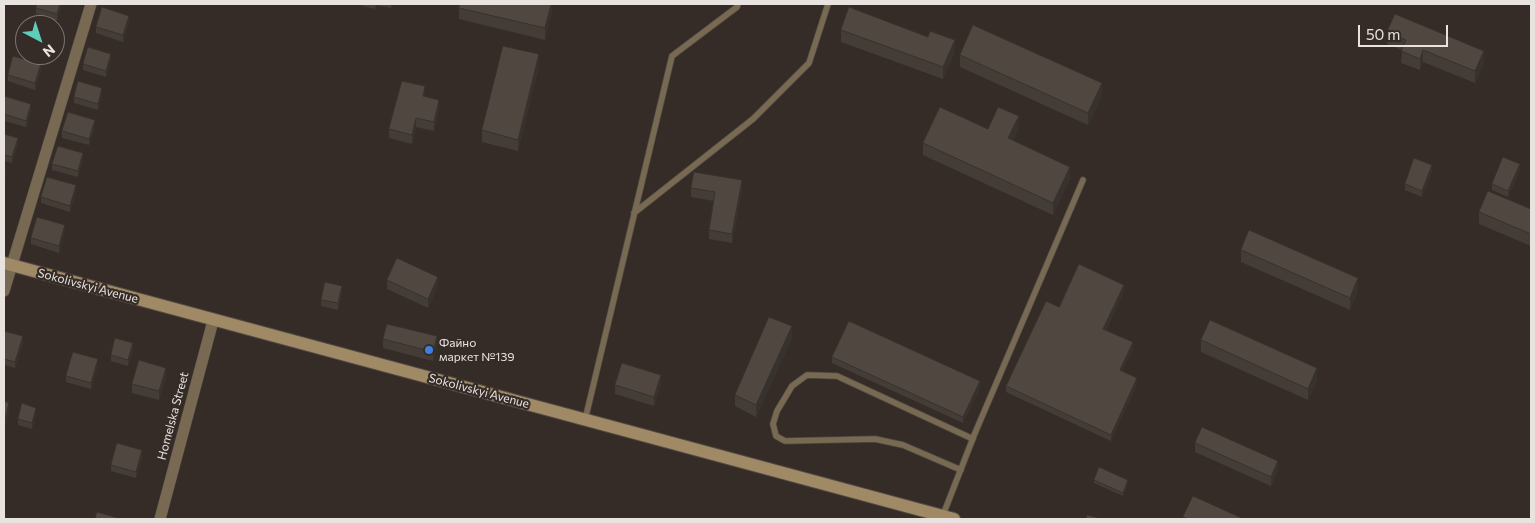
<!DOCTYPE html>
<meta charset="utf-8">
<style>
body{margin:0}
#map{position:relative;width:1535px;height:523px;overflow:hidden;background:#352c27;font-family:Commissioner,sans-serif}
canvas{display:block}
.frame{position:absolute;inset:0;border:5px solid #e9e3e0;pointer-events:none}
.north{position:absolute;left:15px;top:15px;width:50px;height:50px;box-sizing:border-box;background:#352c27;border:1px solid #7d7571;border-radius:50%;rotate:140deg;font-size:14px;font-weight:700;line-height:20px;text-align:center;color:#e9e3e0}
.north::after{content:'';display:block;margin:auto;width:18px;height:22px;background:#5cceba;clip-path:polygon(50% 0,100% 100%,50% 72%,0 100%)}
.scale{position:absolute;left:1358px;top:25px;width:90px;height:22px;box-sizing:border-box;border:2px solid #e9e3e0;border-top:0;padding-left:6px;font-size:15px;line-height:18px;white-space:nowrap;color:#e9e3e0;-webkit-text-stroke:4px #352c27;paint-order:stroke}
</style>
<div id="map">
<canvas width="1535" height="523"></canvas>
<div class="frame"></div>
<div class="north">N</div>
<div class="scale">50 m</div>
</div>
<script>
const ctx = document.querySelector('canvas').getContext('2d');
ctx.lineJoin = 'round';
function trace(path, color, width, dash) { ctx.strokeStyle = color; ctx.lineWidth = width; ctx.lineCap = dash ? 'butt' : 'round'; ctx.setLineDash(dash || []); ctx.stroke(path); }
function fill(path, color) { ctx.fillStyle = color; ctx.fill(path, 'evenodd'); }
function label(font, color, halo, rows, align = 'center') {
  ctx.font = font + ' Commissioner,sans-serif'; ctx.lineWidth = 4.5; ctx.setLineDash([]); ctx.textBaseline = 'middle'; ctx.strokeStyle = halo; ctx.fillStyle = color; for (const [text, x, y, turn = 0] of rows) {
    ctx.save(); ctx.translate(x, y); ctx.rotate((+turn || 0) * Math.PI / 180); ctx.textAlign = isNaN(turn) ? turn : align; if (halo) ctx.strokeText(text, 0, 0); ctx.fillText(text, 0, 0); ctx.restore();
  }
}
const lane = new Path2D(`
 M634,213L753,119L809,63L828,4
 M585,420L672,56L737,7L738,4
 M961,470L903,445L875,439L785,441L776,436L773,424L777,411L792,386L807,375L837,376L973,439
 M943,515L975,433L1083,180`);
const street = new Path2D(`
 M4,291L91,4
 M160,519L213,321`);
const secondary = new Path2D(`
 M4,263L954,519`);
trace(lane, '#524945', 7);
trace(street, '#524945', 12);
trace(secondary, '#524945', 14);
trace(lane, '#776952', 5.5);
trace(street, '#776952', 11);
trace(secondary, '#a08a65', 12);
fill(new Path2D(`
 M61,4V7L57,21L36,14V8Z
 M360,4H392L391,8L376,5L375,9L360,5Z
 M552,4V11L545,40L459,19V8Z
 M129,22L123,42L96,33V27Z
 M841,30L955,52L943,79L841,42Z
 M1387,32L1484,63L1475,83L1423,62L1420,70L1401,63L1402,50L1387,44Z
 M960,55L1102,95L1088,125L960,67Z
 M111,60L106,77L83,70V64Z
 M539,66L518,151L482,142V130Z
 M41,70L35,90L8,81V75Z
 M102,95L98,110L74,103V97Z
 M4,96L31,110L26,127L4,121Z
 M425,96L439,109L434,131L416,127L412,144L389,138V129Z
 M95,126L89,145L62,138V131Z
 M1019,128L1013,140L1070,178L1053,215L923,155V143L988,129Z
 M4,134L18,144L12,163L4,161Z
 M83,159L78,177L52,170V164Z
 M1520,170L1508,197L1492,190V184Z
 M1432,171L1422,197L1405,190V184Z
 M691,188L742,189L732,243L709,239V230L714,201L691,197Z
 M76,192L70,212L41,203V197Z
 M1531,209V246L1479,224V212Z
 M65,231L59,253L31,244V238Z
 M1241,250L1358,290L1350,310L1241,262Z
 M387,280L438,286L428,308L387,289Z
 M1124,291L1106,330L1133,349L1122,371L1137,384L1111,441L1006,392V386L1059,307Z
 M342,292L338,310L321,306V300Z
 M4,331L23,342L15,368L4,365Z
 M792,338L756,417L735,406V395Z
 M383,339L437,345L433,361L383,348Z
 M1201,340L1317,380L1308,400L1201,352Z
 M133,349L128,366L111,361V355Z
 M832,357L980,387L963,423L832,363Z
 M98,365L91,389L66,382V376Z
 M166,377L159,400L132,393V384Z
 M661,384L654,406L615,394V385Z
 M36,414L32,429L18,425V419Z
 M1195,443L1278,470L1271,486L1195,452Z
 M142,456L136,478L111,471V465Z
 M1094,480L1128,483L1123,496L1094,483Z`), '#443d37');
fill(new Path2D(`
 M60,4H61V7L57,21V14Z
 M551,4H552V11L545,40V28Z
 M129,16V22L123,42V35Z
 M955,40V52L943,79V67Z
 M1423,50V62L1420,70V59Z
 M1484,51V63L1475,83V71Z
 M111,54V60L106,77V71Z
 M539,54V66L518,151V140Z
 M41,64V70L35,90V83Z
 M1102,83V95L1088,125V113Z
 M425,86V96L423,105V96Z
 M102,88V95L98,110V104Z
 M439,100V109L434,131V122Z
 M31,104V110L26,127V121Z
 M1019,116V128L1008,150V138Z
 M416,118V127L412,144V135Z
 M95,120V126L89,145V139Z
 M18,138V144L12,163V157Z
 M83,153V159L78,177V171Z
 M1520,164V170L1508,197V191Z
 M1432,165V171L1422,197V191Z
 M1070,167V178L1053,215V203Z
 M6,171V177L4,185V179Z
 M742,180V189L732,243V234Z
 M76,185V192L70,212V206Z
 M65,225V231L59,253V246Z
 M438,277V286L428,308V299Z
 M1358,278V290L1350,310V298Z
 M1124,285V291L1103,335V329Z
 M342,286V292L338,310V303Z
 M792,326V338L756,417V405Z
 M23,336V342L15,368V362Z
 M437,336V345L433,361V352Z
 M1133,342V349L1120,376V370Z
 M133,343V349L128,366V360Z
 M98,359V365L91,389V383Z
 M166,368V377L159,400V391Z
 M1317,368V380L1308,400V389Z
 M661,375V384L654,406V397Z
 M1137,378V384L1111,441V435Z
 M980,381V387L963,423V417Z
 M9,403V412L4,432V423Z
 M36,408V414L32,429V423Z
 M142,450V456L136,478V472Z
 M1278,461V470L1271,486V477Z
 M1128,480V483L1123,496V493Z`), '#37322d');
const building = new Path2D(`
 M37,4H60L57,14L36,8Z
 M460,4H551L545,28L459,8Z
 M102,7L129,16L123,35L96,27Z
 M849,7L928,37L930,31L955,40L943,67L841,30Z
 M1395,14L1484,51L1475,71L1423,50L1420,59L1401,51L1406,40L1387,32Z
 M30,16L54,23V25H28Z
 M973,25L1102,83L1088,113L960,55Z
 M503,46L539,54L518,140L482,130Z
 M88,47L111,54L106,71L83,64Z
 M13,56L41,64L35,83L8,75Z
 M78,81L102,88L98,104L74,97Z
 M402,81L425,86L423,96L439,100L434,122L416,118L412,135L389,129Z
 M4,96L31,104L26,121L4,114Z
 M940,107L988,129L998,107L1019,116L1008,138L1070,167L1053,203L923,143Z
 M68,112L95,120L89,139L62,131Z
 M4,134L18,138L12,157L4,155Z
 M58,146L83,153L78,171L52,164Z
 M1503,157L1520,164L1508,191L1492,184Z
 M1414,158L1432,165L1422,191L1405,184Z
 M4,170L6,171L4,179Z
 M694,172L742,180L732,234L709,230L715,192L691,188Z
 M47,177L76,185L70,206L41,197Z
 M1488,191L1531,209V234L1479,212Z
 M37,217L65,225L59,246L31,238Z
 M1249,230L1358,278L1350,298L1241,250Z
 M397,258L438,277L428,299L387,280Z
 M1079,264L1124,285L1103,329L1133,342L1120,370L1137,378L1111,435L1006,386L1046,301L1059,307Z
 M325,282L342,286L338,303L321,300Z
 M769,317L792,326L756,405L735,395Z
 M1210,320L1317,368L1308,389L1201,340Z
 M849,321L980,381L963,417L832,357Z
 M387,324L437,336L433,352L383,339Z
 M4,331L23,336L15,362L4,359Z
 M115,338L133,343L128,360L111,355Z
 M73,352L98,359L91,383L66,376Z
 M139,360L166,368L159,391L132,384Z
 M622,363L661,375L654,397L615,385Z
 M4,401L9,403L4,423Z
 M22,403L36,408L32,423L18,419Z
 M1202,427L1278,461L1271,477L1195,443Z
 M117,443L142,450L136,472L111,465Z
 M1099,467L1128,480L1123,493L1094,480Z
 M1193,496L1244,519H1188L1183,517Z
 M97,512L122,519H95Z
 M1087,515L1104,519H1086Z`);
fill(building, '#4f4740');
trace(building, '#37322d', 1);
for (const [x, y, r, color] of [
 [429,350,5,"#3f7fe0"]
]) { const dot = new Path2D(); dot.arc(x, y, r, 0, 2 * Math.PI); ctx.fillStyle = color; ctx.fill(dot); trace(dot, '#352c27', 2); }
label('12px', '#e9e3e0', '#352c27', [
 ["Sokolivskyi Avenue",88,286,15],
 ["Sokolivskyi Avenue",479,391,15],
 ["Homelska Street",173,416,-75]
]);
label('12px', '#e9e3e0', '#352c27', [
 ["Файно",439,343],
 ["маркет №139",439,357]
], 'left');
</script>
